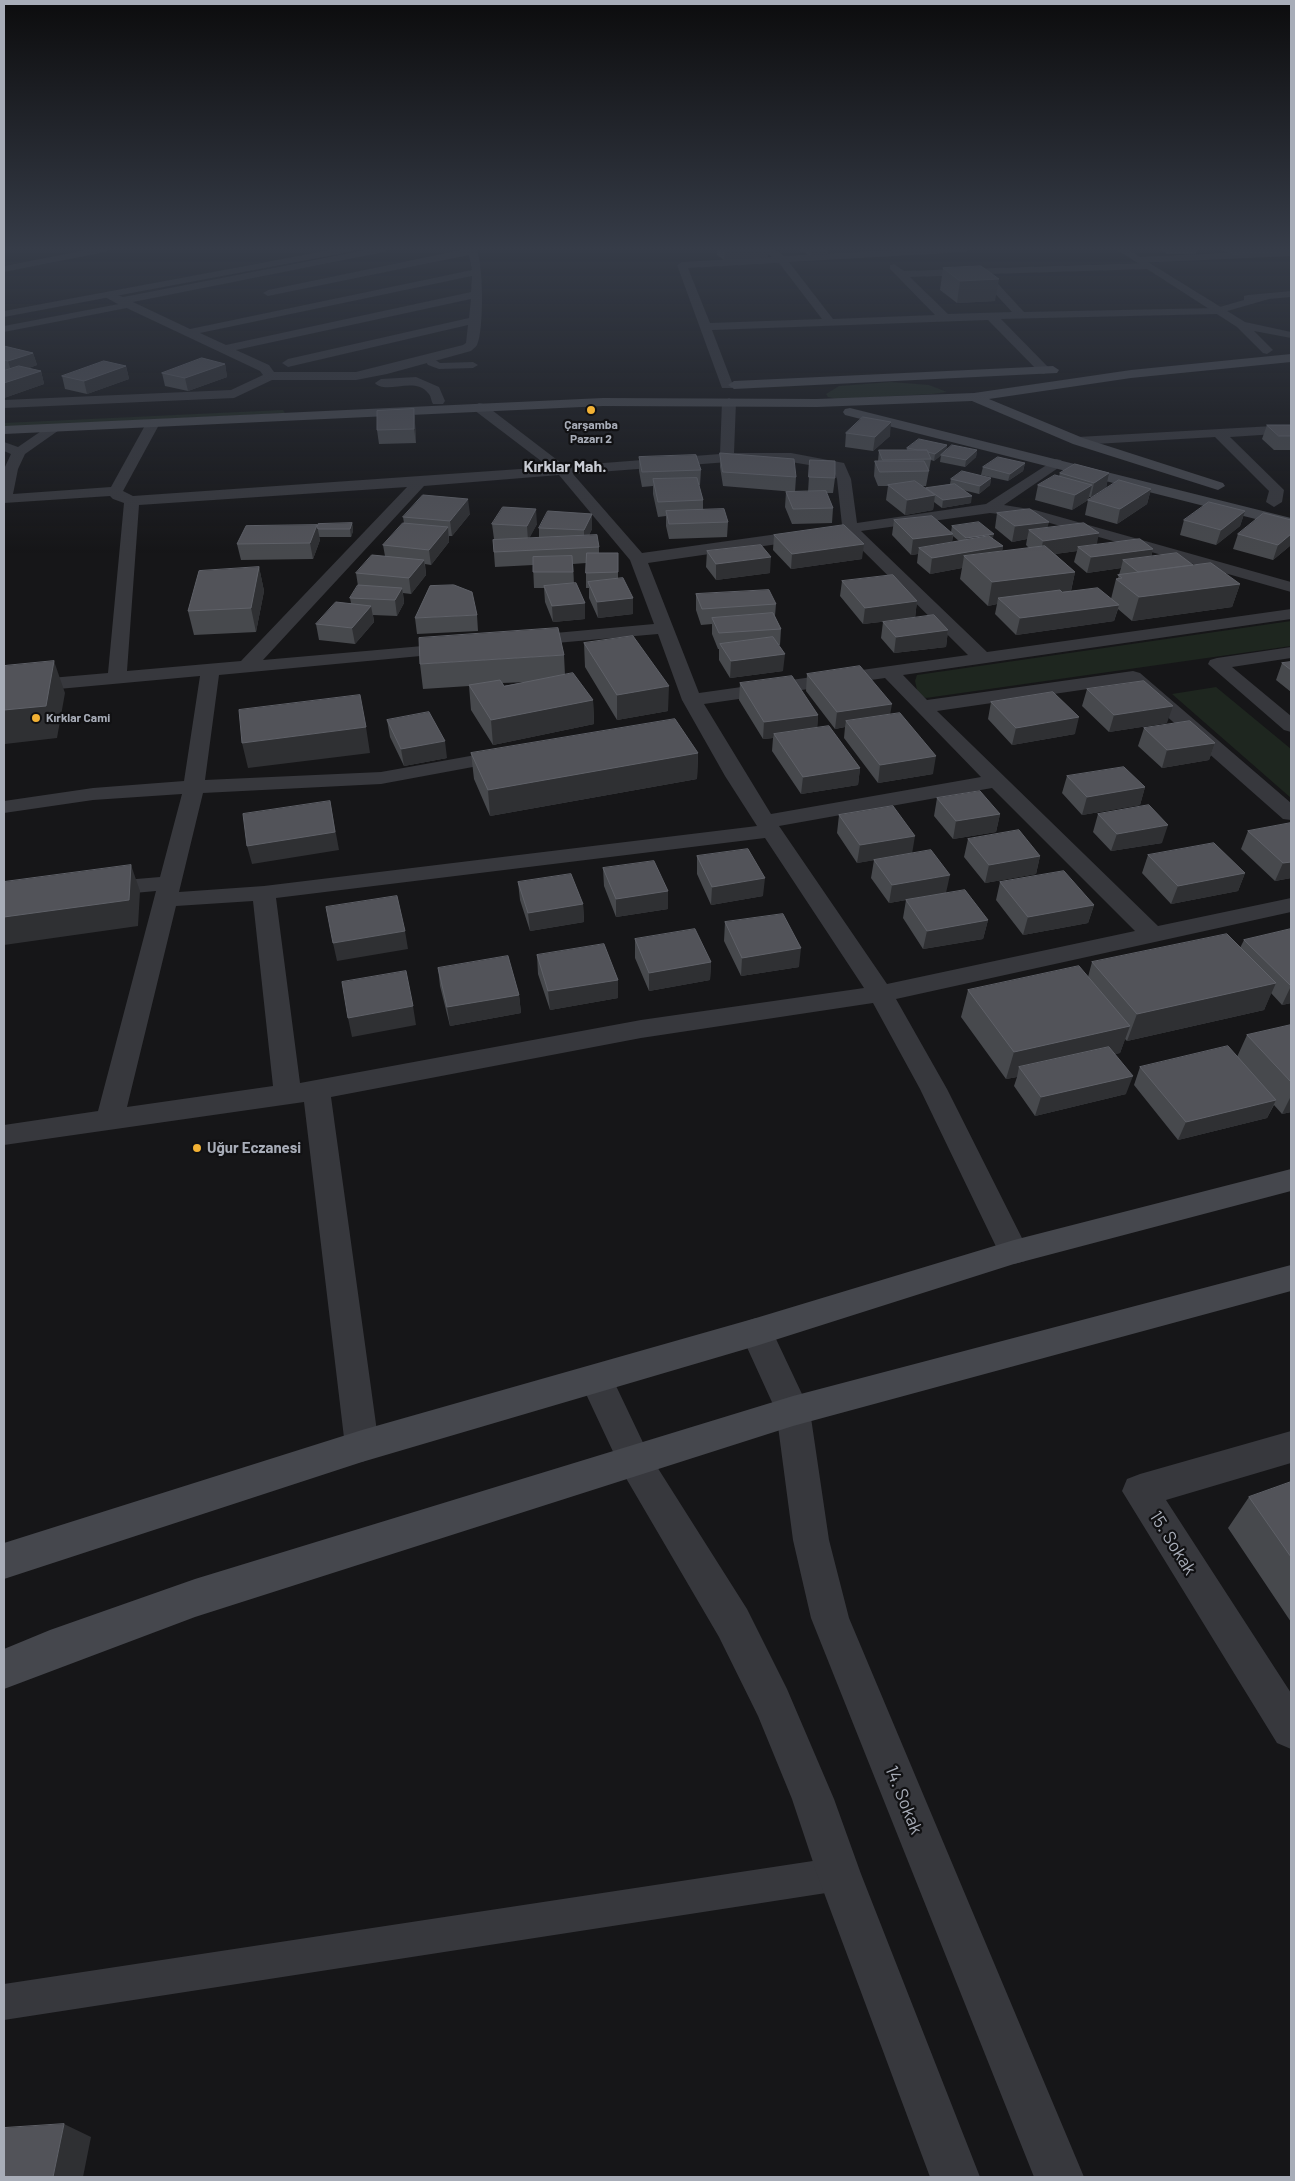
<!DOCTYPE html>
<meta charset="utf-8">
<style>
body{margin:0}
#map{position:relative;width:1295px;height:2181px;overflow:hidden;background:#161618;font-family:Barlow,sans-serif}
canvas{display:block}
.frame{position:absolute;inset:0;border:5px solid #a8adb8;pointer-events:none}
</style>
<div id="map">
<canvas width="1295" height="2181"></canvas>
<div class="frame"></div>
</div>
<script>
const ctx = document.querySelector('canvas').getContext('2d');
ctx.lineJoin = 'round';
function fill(path, color) { ctx.fillStyle = color; ctx.fill(path, 'evenodd'); }
function trace(path, color, width, dash) { ctx.strokeStyle = color; ctx.lineWidth = width; ctx.lineCap = dash ? 'butt' : 'round'; ctx.setLineDash(dash || []); ctx.stroke(path); }
function label(font, color, halo, rows, align = 'center') {
  ctx.font = font + ' Barlow,sans-serif'; ctx.lineWidth = 4.5; ctx.setLineDash([]); ctx.textBaseline = 'middle'; ctx.strokeStyle = halo; ctx.fillStyle = color; for (const [text, x, y, turn = 0] of rows) {
    ctx.save(); ctx.translate(x, y); ctx.rotate((+turn || 0) * Math.PI / 180); ctx.textAlign = isNaN(turn) ? turn : align; if (halo) ctx.strokeText(text, 0, 0); ctx.fillText(text, 0, 0); ctx.restore();
  }
}
fill(new Path2D(`
 M891,382L929,385L947,392L932,394L837,399L828,397L826,394L839,386Z
 M283,410L285,413L4,427V423Z
 M1291,621V646L926,698L918,694L915,681L917,675Z
 M1216,687L1291,749V798L1172,694Z`), '#1e261f');
fill(new Path2D(`
 M129,302L132,303V307L4,332V326Z
 M429,356L440,363L473,362L478,365L473,368L439,369L428,365L424,359Z
 M839,1857L851,1862L856,1874L851,1886L839,1891L4,2020V1984Z`), '#37383d');
fill(new Path2D(`
 M92,249H110L105,252L4,272V266Z
 M371,249H389L384,252L133,302L190,329L472,270L469,255L268,296L263,293L268,290L466,249H476C484,261 484,333 477,345C476,347 473,349 471,351L387,374L356,380H272L234,398L4,408V400L231,390L263,375L260,371L116,303L105,297V293H113L123,297ZM472,276L471,292L226,345L200,333ZM471,299L469,318L288,359L282,363L288,367L468,325L466,343L463,345L356,372H274L269,365L236,350Z
 M766,249H774L784,256L918,249H970L965,252L789,262L833,319L935,315L890,269V265L894,264L904,271L1147,263L1152,266L1147,269L989,274L1024,312L1216,308L1244,300V296L1248,295L1291,291V297L1269,299L1217,314L1001,319L1048,367L1050,370L1044,374L1040,373L988,320L712,330L733,385L732,388H722L677,265L682,262L772,257L765,251ZM779,263L822,319L710,323L688,268ZM978,275L1012,312L948,314L910,277Z
 M1291,250V256L1138,263L1133,260L1138,257Z
 M416,377L439,387L445,401L443,404H433C431,401 431,395 428,393C415,376 385,395 375,383L381,379Z
 M729,398L736,402L734,453H791L844,463L851,479L857,523L986,504L1056,459L1061,460L1063,463L1061,466L1004,505L1035,510L1291,582V592L1029,517L990,513L861,531L987,652L1291,609V619L903,675L927,700L1133,671L1140,673L1291,803V820L1283,819L1129,683L937,711L1158,926L1291,898V912L896,999L947,1089L1029,1252L1025,1261L1014,1264L1003,1261L920,1089L873,1003L641,1038L331,1097L379,1446L374,1457L362,1462L350,1457L345,1446L304,1102L4,1145V1125L98,1111L156,891L101,896L93,894L89,889L93,884L101,882L160,877L182,794L93,800L4,813V801L93,788L184,781L200,676L4,694V682L108,673L124,503L113,499L110,496L4,503V469L11,454L4,451V442L18,447L50,425H60L62,428L25,454L18,469L13,494L111,487L148,420H158L160,423L123,491L133,496L549,467L474,410L472,407L479,403L484,404L565,466L720,454L722,402ZM741,461L791,462L833,469L837,479L842,525L642,553L573,474ZM559,475L630,560L654,624L522,636L516,637L513,641L516,645L522,646L658,634L682,700L725,776L757,826L264,886L179,892L203,793L381,784L516,759L519,755L516,751L509,749L381,772L205,780L219,675L463,652L466,648L463,644L457,643L263,660L424,486ZM407,487L241,661L127,671L139,505ZM846,534L968,655L699,693L648,563ZM885,678L981,777L771,814L704,704ZM992,788L1135,931L887,984L779,826ZM765,838L864,988L641,1020L300,1083L276,898ZM253,901L273,1086L127,1107L176,906Z
 M1291,425V433L1230,437L1284,490L1282,502L1274,507L1266,502L1269,491L1215,437L1078,445L1071,441L1078,437Z
 M1291,647V658L1232,667L1291,716V732L1284,730L1208,664L1210,660L1217,658Z
 M756,1318L768,1322L810,1411L829,1540L849,1618L1084,2177H1034L811,1618L793,1540L776,1411L740,1332L744,1322Z
 M596,1365L608,1369L647,1451L747,1609L787,1689L834,1799L861,1874L980,2177H930L817,1874L792,1799L758,1716L719,1637L623,1473L579,1379L584,1369Z
 M1291,1431V1463L1166,1500L1291,1693V1749L1277,1743L1122,1491L1127,1479L1140,1474Z`), '#37383d');
fill(new Path2D(`
 M336,249H355L350,252L4,317V311Z
 M1116,249H1127L1245,322L1291,332V338L1254,331L1273,350L1267,354L1263,353L1237,327Z`), '#37383d');
fill(new Path2D(`
 M1291,354V362L1131,378L989,399L1083,438L1223,483L1225,486L1218,490L1073,444L972,401L817,407L603,406L4,434V426L603,398L817,399L974,393L1131,370Z
 M1053,366L1059,370L1057,373L734,389L728,385L734,381Z
 M850,408L1291,518V528L845,415L843,412L845,409Z
 M1291,1169V1191L1014,1264L756,1346L362,1462L4,1579V1543L362,1430L756,1318L1014,1240Z
 M1291,1265V1291L793,1426L195,1617L4,1689V1649L50,1630L195,1579L793,1396Z`), '#45474d');
fill(new Path2D(`
 M718,249H768V257L724,260L717,255Z
 M797,249H827L828,255L811,256Z
 M1158,249H1197L1196,254H1167Z
 M1219,249H1291V252L1233,255Z
 M943,268L995,301L957,303L940,290Z
 M4,346L33,353L37,365L29,368L41,371L44,384L4,398Z
 M225,364L227,377L188,391L165,386L162,373Z
 M126,366L129,379L87,394L65,389L62,376Z
 M414,409L415,423L416,443L379,444L377,430Z
 M1267,425H1291V450H1274L1262,439Z
 M846,433L890,436L873,451L845,447Z
 M947,445L946,451L977,450L976,457L965,467L940,462L941,455L934,461L931,460L926,486H922L926,489V488L950,484L951,479L991,478L990,485L979,494L963,490L971,503L942,508L934,502L933,510L905,515L886,500L888,486H878L874,476L875,461H878L879,450H907V448Z
 M720,453L796,477L795,492L723,486L720,467Z
 M639,457L701,470L700,485H699L703,500V509L728,522L727,537L669,539L666,526V516L658,517L653,494V486L642,487L639,471Z
 M810,460L835,478L833,493H826L833,508L832,523L792,524L785,507L786,492H808Z
 M1025,463L1023,471L1008,481L981,475L983,467Z
 M1060,473H1109L1106,488L1091,497H1089L1088,500L1072,510L1035,500L1038,485L1059,476Z
 M1151,489L1147,504L1117,524L1085,515L1088,500Z
 M1245,511L1240,526L1216,545L1180,535L1184,520Z
 M997,513L1047,528L1097,544L1153,549L1151,557L1193,565L1240,584L1232,607L1132,621L1118,609L1114,621L1016,635L995,614L997,604L988,606L960,579L962,568L930,574L917,563L918,554L911,555L892,535L894,520L951,532L952,526L993,539L1003,546L1002,551L1029,548L1026,545L1027,539L1012,542L995,528ZM953,536L959,541L952,542ZM1077,551L1074,562L1087,573L1121,568L1118,578L1116,579L1111,599L1071,591L1075,572L1055,554Z
 M470,514L452,536H449V542L431,565L425,564L426,575L411,594L403,593L404,603L397,616L373,615L374,622L355,644L319,640L316,624L351,603L350,598L358,586L356,573L385,556L383,545L404,523L403,517Z
 M592,514V529L589,535L599,547V553H618V579L633,598V614L598,618L589,598V588H586V563L573,564L574,584L585,603V619L553,622L545,602L544,588H534L533,565L495,567L493,540L499,539H494L492,524H537L529,538H539V528Z
 M1291,520V545L1273,560L1233,549L1238,534Z
 M352,523L353,531L351,537H319L320,540L313,559L241,560L237,544Z
 M774,535L862,559L791,569L773,550Z
 M707,551L770,573L716,580L706,567Z
 M259,567L264,591L256,632L194,635L188,611Z
 M842,581L917,601L915,618L863,624L840,596Z
 M696,594L776,604L775,616L781,629L780,645H778L783,671L730,678L719,660V649H718L712,634V624L701,625L696,610Z
 M477,615L478,631L417,634L415,618Z
 M883,622L948,630L946,647L894,653L881,638Z
 M584,643L668,711L617,720L585,667Z
 M564,655L565,675L593,700L594,724L493,745L471,710L469,686L423,689L420,664ZM528,682L504,686L502,683Z
 M1291,662V692L1276,680L1282,663Z
 M807,674L890,715L933,774L878,783L844,738L845,727L835,729L806,691Z
 M740,683L818,715L817,728L860,768L858,785L801,794L772,751L773,738L763,739L739,700Z
 M1087,689L1167,723L1109,732L1082,706Z
 M991,702L1075,734L1012,745L988,719Z
 M387,720L447,758L404,766L390,737Z
 M1144,728L1215,743L1209,760L1162,768L1138,746Z
 M471,753H698L697,779L490,816L474,779Z
 M1067,776L1145,787L1140,805L1082,815L1062,793Z
 M937,798L1000,814L996,832L953,839L934,816Z
 M1098,814L1162,843L1111,851L1093,832Z
 M839,815L912,853L946,893L988,920L983,939L923,949L903,918L906,900L889,903L871,878L874,860L857,863L837,833Z
 M1291,823V878L1275,881L1241,849L1248,831Z
 M968,839L1040,856L1036,874L985,883L964,857Z
 M1148,855L1245,873L1238,891L1171,904L1142,873Z
 M697,856L763,896L711,905L697,874Z
 M603,868L668,891V909L616,917L604,886Z
 M518,882L583,904L584,922L530,931L520,900Z
 M1000,882L1094,905L1088,923L1023,935L996,900Z
 M725,922L799,967L741,976L724,941Z
 M1291,929V1003L1282,1005L1271,993L1264,1010L1127,1041L1125,1039L1120,1053L1115,1054L1126,1094L1035,1116L1014,1086L1017,1077L1006,1079L961,1017L968,990L1088,977L1092,962L1240,948L1244,940Z
 M635,939L711,962L710,980L649,991L635,958Z
 M537,955L618,980V998L550,1010L538,974Z
 M438,968L519,995L521,1013L450,1026L440,986Z
 M1291,1025V1112L1282,1114L1274,1105L1267,1118L1178,1140L1134,1085L1140,1067L1237,1057L1247,1035Z
 M1291,1482V1622L1228,1528L1249,1497Z`), '#47494d');
fill(new Path2D(`
 M725,249H768V257L724,260Z
 M828,249V255L811,256L812,250Z
 M999,279L995,301L957,303L960,281Z
 M33,353L37,365L12,374L8,361Z
 M225,364L227,377L188,391L185,378Z
 M126,366L129,379L87,394L84,381Z
 M41,371L44,384L4,398V383Z
 M414,409L415,423L416,443L414,429Z
 M891,422L890,436L873,451L875,437Z
 M947,445L946,452L934,461L935,454Z
 M977,450L976,457L965,467L966,460Z
 M1025,463L1023,471L1008,481L1010,474Z
 M1109,473L1106,488L1091,497L1094,483Z
 M991,478L990,485L979,494L980,486Z
 M1092,485L1088,500L1072,510L1075,495Z
 M1151,489L1147,504L1117,524L1120,509Z
 M935,495L933,510L905,515L907,500Z
 M972,496L971,503L942,508L943,500Z
 M468,499L470,514L452,536L450,521Z
 M536,509L537,524L528,541L527,526Z
 M1245,511L1240,526L1216,545L1221,530Z
 M592,514V529L584,546V530Z
 M1049,522L1045,537L1029,530L1027,539L1012,542L1015,526Z
 M352,523L353,531L351,537L350,529Z
 M317,525L320,540L313,559L310,543Z
 M448,527L449,542L431,565L429,550Z
 M1099,533L1096,549L1078,547L1077,551L1040,556L1043,541Z
 M953,534L951,550L919,548L918,554L911,555L913,539Z
 M994,534L992,541L964,545L966,538Z
 M1291,534V545L1273,560L1278,545Z
 M864,544L862,559L791,569L792,554Z
 M1003,546L1000,562L964,556L962,568L930,574L932,558Z
 M1153,549L1149,565L1123,560L1121,568L1087,573L1091,557Z
 M771,557L770,573L716,580V564Z
 M424,560L426,575L411,594L409,578Z
 M259,567L264,591L256,632L251,608Z
 M1075,572L1070,595L998,598L997,604L988,606L992,582Z
 M1240,584L1232,607L1132,621L1139,597Z
 M402,588L404,603L397,616L395,600Z
 M633,598V614L598,618L597,602Z
 M917,601L915,618L863,624L865,608Z
 M585,603V619L553,622L552,606Z
 M1119,605L1114,621L1016,635L1020,618Z
 M371,606L374,622L355,644L352,628Z
 M948,630L946,647L894,653L896,637Z
 M785,654L783,671L730,678L731,661Z
 M54,661L65,693L57,738L5,744L4,741V710Z
 M669,686L668,711L617,720V695Z
 M593,700L594,724L493,745L491,720Z
 M892,704L889,721H846L845,727L835,729L837,712Z
 M1173,706L1167,723L1109,732L1114,715Z
 M818,715L817,732L774,734L773,738L763,739L764,722Z
 M1079,717L1075,734L1012,745L1016,728Z
 M366,727L370,753L248,768L242,743Z
 M445,741L447,758L404,766L401,749Z
 M1215,743L1209,760L1162,768L1167,750Z
 M698,753L697,779L490,816L488,790Z
 M936,756L933,774L878,783L880,765Z
 M860,768L858,785L801,794L803,777Z
 M1145,787L1140,805L1082,815L1087,797Z
 M330,801L339,850L252,864L247,846Z
 M1000,814L996,832L953,839L956,821Z
 M1168,825L1162,843L1111,851L1117,834Z
 M915,836L912,854L857,863L860,845Z
 M1040,856L1036,874L985,883L989,865Z
 M1291,862V878L1275,881L1283,863Z
 M131,865L140,891L138,926L4,945V917Z
 M1245,873L1238,891L1171,904L1178,886Z
 M950,875L946,893L889,903L892,885Z
 M765,878L763,896L711,905L712,887Z
 M668,891V909L616,917V899Z
 M583,904L584,922L530,931L528,913Z
 M1094,905L1088,923L1023,935L1028,917Z
 M988,920L983,939L923,949L927,931Z
 M405,931L408,949L337,961L333,943Z
 M801,948L799,967L741,976L742,958Z
 M711,962L710,980L649,991V973Z
 M618,980V998L550,1010L548,991Z
 M1276,983L1264,1010L1127,1041L1137,1014Z
 M1291,986V1003L1282,1005Z
 M519,995L521,1013L450,1026L447,1007Z
 M413,1006L416,1025L352,1037L348,1018Z
 M1130,1026L1120,1053L1025,1075L1019,1067L1017,1077L1006,1079L1014,1052Z
 M1133,1076L1126,1094L1035,1116L1041,1097Z
 M1291,1096V1112L1282,1114Z
 M1276,1100L1267,1118L1178,1140L1186,1122Z
 M64,2124L91,2137L83,2177H53Z`), '#2f3033');
const building = new Path2D(`
 M981,266L999,279L960,281L943,268Z
 M4,346L33,353L8,361L4,360Z
 M202,358L225,364L185,378L162,373Z
 M104,361L126,366L84,381L62,376Z
 M19,366L41,371L4,383V371Z
 M414,409V429L377,430V411Z
 M863,417L891,422L875,437L846,433Z
 M1267,425H1291V436H1279Z
 M919,439L947,445L935,454L928,452L927,450H918L907,448Z
 M952,445L977,450L966,460L941,455Z
 M879,450H927L931,459L883,460Z
 M720,453L794,459L796,477L723,472Z
 M696,455L701,470L642,472L639,457Z
 M998,457L1025,463L1010,474L983,467Z
 M810,460L835,461V478L809,477Z
 M875,461H924L929,471L880,472Z
 M1075,464L1109,473L1094,483L1060,473Z
 M962,471L991,478L980,486L951,479Z
 M1055,475L1092,485L1075,495L1038,485Z
 M697,478L703,500L658,502L653,479Z
 M1119,480L1151,489L1120,509L1088,500Z
 M915,481L935,495L907,500L888,485Z
 M955,484L972,496L943,500L926,488Z
 M826,491L833,508L793,509L786,492Z
 M423,495L468,499L450,521L403,517Z
 M1209,502L1245,511L1221,530L1184,520Z
 M503,507L536,509L527,526L492,524Z
 M724,509L728,522L669,524L666,511Z
 M1030,509L1049,522L1015,526L997,513Z
 M548,511L592,514L584,530L539,528Z
 M1264,513L1291,520V534L1278,545L1238,534Z
 M932,516L953,534L913,539L894,520Z
 M979,522L994,534L966,538L952,526Z
 M352,523L350,529H318L317,527L318,524Z
 M403,523L448,527L429,550L383,545Z
 M1084,523L1099,533L1043,541L1029,530Z
 M317,525L310,543L237,544L246,526Z
 M844,525L864,544L792,554L774,535Z
 M597,535L599,547L494,552L493,540Z
 M989,536L1003,546L932,558L919,548Z
 M1140,539L1153,549L1091,557L1078,547Z
 M761,545L771,557L716,564L707,551Z
 M1045,546L1075,572L992,582L964,556Z
 M587,553H618V572L586,573Z
 M1177,553L1193,565L1138,572L1123,560Z
 M372,555L424,560L409,578L356,573Z
 M572,556L573,572H533V557Z
 M1211,563L1240,584L1139,597L1116,579L1122,578L1118,575Z
 M259,567L251,608L188,611L199,571Z
 M893,575L917,601L865,608L842,581Z
 M623,578L633,598L597,602L588,582Z
 M576,583L585,603L552,606L544,586Z
 M358,585L402,588L395,600L350,598Z
 M454,585L472,592L477,615L415,618L430,586Z
 M1098,588L1119,605L1020,618L998,598L1060,590L1062,592Z
 M769,590L776,604L702,609L696,594Z
 M336,602L371,606L352,628L316,624Z
 M773,613L781,629L719,633L712,618Z
 M934,615L948,630L896,637L883,622Z
 M558,628L564,655L420,664L419,638Z
 M633,636L669,686L617,695L584,643Z
 M773,637L785,654L731,661L720,644Z
 M54,661L46,706L4,710V666Z
 M1291,662V670L1282,663Z
 M860,666L892,704L837,712L807,674Z
 M573,673L593,700L491,720L469,685L500,680L504,686Z
 M792,676L818,715L764,722L740,683Z
 M1144,681L1173,706L1114,715L1087,689Z
 M1053,692L1079,717L1016,728L991,702Z
 M360,695L366,727L242,743L239,710Z
 M429,712L445,741L401,749L387,720Z
 M900,713L936,756L880,765L846,721Z
 M675,719L698,753L488,790L471,753Z
 M1190,721L1215,743L1167,750L1144,728Z
 M829,726L860,768L803,777L774,734Z
 M1124,767L1145,787L1087,797L1067,776Z
 M980,791L1000,814L956,821L937,798Z
 M330,801L335,832L247,846L243,814Z
 M1149,805L1168,825L1117,834L1098,814Z
 M893,806L915,836L860,845L839,815Z
 M1291,823V862L1283,863L1248,831Z
 M1019,830L1040,856L989,865L968,839Z
 M1214,843L1245,873L1178,886L1148,855Z
 M748,849L765,878L712,887L697,856Z
 M931,850L950,875L892,885L874,860Z
 M654,861L668,891L616,899L603,868Z
 M131,865L129,900L4,917V882Z
 M1064,871L1094,905L1028,917L1000,882Z
 M571,874L583,904L528,913L518,882Z
 M965,890L988,920L927,931L906,900Z
 M397,896L405,931L333,943L326,907Z
 M783,914L801,948L742,958L725,922Z
 M695,929L711,962L649,973L635,939Z
 M1291,929V986L1244,940Z
 M1227,934L1276,983L1137,1014L1092,962Z
 M604,944L618,980L548,991L537,955Z
 M508,956L519,995L447,1007L438,968Z
 M1079,966L1130,1026L1014,1052L968,990Z
 M406,971L413,1006L348,1018L342,982Z
 M1291,1025V1082L1247,1035Z
 M1228,1046L1276,1100L1186,1122L1140,1067Z
 M1109,1047L1133,1076L1041,1097L1019,1067Z
 M1291,1482V1557L1249,1497Z
 M64,2124L53,2177H4V2128Z`);
fill(building, '#525359');
trace(building, '#5f6168', 1);
const sky = ctx.createLinearGradient(0, 0, 0, 554);
sky.addColorStop(0, '#0c0c0d');
sky.addColorStop(0.45, '#363c48');
sky.addColorStop(1, '#363c4800');
ctx.fillStyle = sky;
ctx.fillRect(0, 0, 1295, 554);
for (const [x, y, r, color] of [
 [591,410,5,"#f2b134"],
 [36,718,5,"#f2b134"],
 [197,1148,5,"#f2b134"]
]) { const dot = new Path2D(); dot.arc(x, y, r, 0, 2 * Math.PI); ctx.fillStyle = color; ctx.fill(dot); trace(dot, '#111113', 2); }
label('bold 12px', '#a8adb8', '#111113', [
 ["Çarşamba",591,425],
 ["Pazarı 2",591,439],
 ["Kırklar Cami",46,718,"left"]
]);
label('bold 15px', '#a8adb8', '#111113', [
 ["Uğur Eczanesi",207,1148]
], 'left');
label('bold 16px', '#c9ccd4', '#111113', [
 ["Kırklar Mah.",565,467]
]);
label('18px', '#a8adb8', '#111113', [
 ["15. Sokak",1173,1543,58],
 ["14. Sokak",904,1800,68]
]);
</script>
